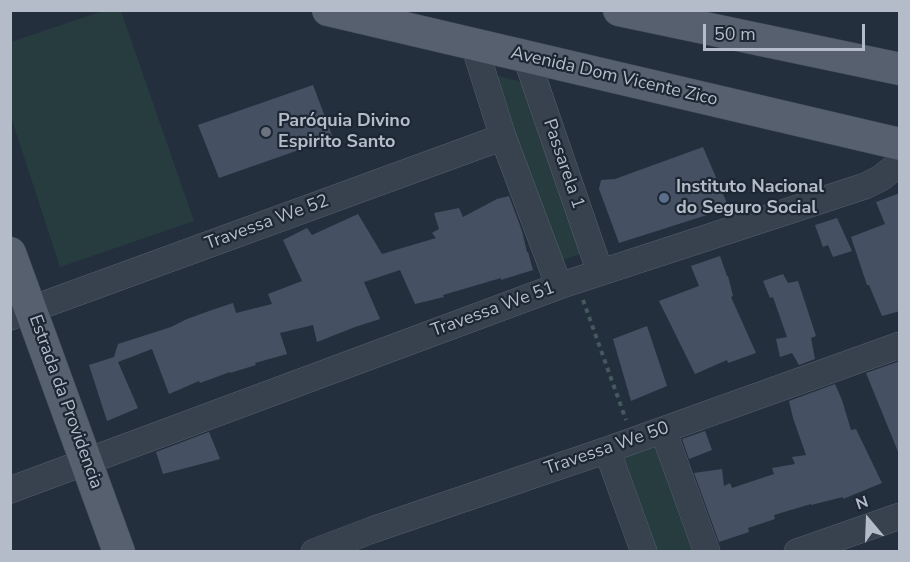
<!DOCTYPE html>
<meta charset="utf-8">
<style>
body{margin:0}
#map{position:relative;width:910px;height:562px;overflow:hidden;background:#242f3e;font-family:"Nunito Sans",sans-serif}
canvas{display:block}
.frame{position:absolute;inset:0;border:12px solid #b4bcc9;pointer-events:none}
.north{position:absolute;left:838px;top:490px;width:60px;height:60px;-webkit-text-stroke:4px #1d2633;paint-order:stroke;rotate:341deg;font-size:16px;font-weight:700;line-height:24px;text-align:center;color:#b4bcc9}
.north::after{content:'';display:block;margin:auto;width:21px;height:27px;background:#b4bcc9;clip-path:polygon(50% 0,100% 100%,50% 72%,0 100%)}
.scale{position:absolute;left:703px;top:24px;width:162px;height:27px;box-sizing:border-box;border:3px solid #b4bcc9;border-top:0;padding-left:8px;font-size:18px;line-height:21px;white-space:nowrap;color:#b4bcc9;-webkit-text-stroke:4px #1d2633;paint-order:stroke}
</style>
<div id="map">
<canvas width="910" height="562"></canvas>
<div class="frame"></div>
<div class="north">N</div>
<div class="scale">50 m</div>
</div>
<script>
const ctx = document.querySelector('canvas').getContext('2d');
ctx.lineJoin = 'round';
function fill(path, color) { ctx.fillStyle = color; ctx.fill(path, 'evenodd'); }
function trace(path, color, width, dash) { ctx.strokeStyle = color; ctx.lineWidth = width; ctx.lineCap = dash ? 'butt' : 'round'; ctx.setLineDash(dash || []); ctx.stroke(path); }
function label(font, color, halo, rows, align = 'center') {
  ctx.font = font + ' "Nunito Sans",sans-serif'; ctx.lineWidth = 4.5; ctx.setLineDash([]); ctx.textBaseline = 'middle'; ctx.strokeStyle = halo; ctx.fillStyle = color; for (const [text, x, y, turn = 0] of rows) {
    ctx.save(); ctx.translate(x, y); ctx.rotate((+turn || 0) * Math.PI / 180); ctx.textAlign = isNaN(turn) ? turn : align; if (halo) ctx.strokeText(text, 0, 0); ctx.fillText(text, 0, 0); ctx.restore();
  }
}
fill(new Path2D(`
 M103,11H121L194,221L60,267L11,117V42Z
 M494,75L526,83L584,253L553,263Z
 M654,443L693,551H657L623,455Z`), '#263c3f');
fill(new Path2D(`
 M313,85L333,138L219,178L198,125Z
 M703,147L729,208L619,243L599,189L601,180L615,179Z
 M900,193V311L882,316L869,285H867L851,237L885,224L876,202Z
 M509,196L522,231L527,252H528L533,270L501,280V278L443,295L444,297L415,304L400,270L364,282L380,319L355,327L317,342L313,325L280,333L287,354L255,363L256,365L230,373V372L200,383L199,381L169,394L152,349L118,362L138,408L107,421L89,365L114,357L118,344L171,327L187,319L212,310L233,303L236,313L272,304L268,294L302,281L283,240L307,228L312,235L358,214L382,254L436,238L432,233L439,229L434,213L459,208L463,217L497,199Z
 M837,218L852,251L833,257L828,245L823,247L815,225Z
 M720,256L727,276H728L733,296L731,297L756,353L728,363L727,360L695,374L659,301L699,286L691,266Z
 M783,274L788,283L798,281L816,336L811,338L815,359L799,365L792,353L780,357L776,339L787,337L773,297L770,298L763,281Z
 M647,326L667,386L631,401L613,339Z
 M900,361V454H899L866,373Z
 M835,384L842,400L851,430L856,429L882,483L843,499V497L811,505V504L774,515L775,519L748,528L749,532L719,542L694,473L722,469L724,486L730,483L732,488L774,474L772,468L795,464L792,457L806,455L793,418L789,401Z
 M705,431L712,450L689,459L682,439Z
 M209,432L220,459L163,474L156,452Z`), '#455162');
const minor = new Path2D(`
 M474,45L503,137L559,286
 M526,57L600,272
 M10,317L503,137
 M663,430L707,552
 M607,450L644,552
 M10,490L559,286L865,186L881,178L900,163
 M314,552L372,530L607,450L900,345
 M797,552L900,516`);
const major = new Path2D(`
 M328,10L900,144
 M619,10L900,69
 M10,253L119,552`);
trace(minor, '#565f6c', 27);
trace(major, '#414a57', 33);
trace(new Path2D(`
 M583,300L626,420`), '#44595c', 4, [4.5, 4.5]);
trace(minor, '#38414e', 26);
trace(major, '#56606e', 32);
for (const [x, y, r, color] of [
 [266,132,6,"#6b7280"],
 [664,198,6,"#5c6f8a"]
]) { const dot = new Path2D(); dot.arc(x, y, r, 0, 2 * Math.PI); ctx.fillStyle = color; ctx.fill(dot); trace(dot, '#1d2633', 2); }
label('18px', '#b4bcc9', '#1d2633', [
 ["Avenida Dom Vicente Zico",614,77,13],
 ["Passarela 1",563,164,71],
 ["Travessa We 52",267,223,-20],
 ["Travessa We 51",493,310,-20],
 ["Estrada da Providencia",65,402,70],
 ["Travessa We 50",607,449,-19]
]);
label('bold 18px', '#b4bcc9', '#1d2633', [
 ["Paróquia Divino",278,122],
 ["Espirito Santo",278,143],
 ["Instituto Nacional",676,188],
 ["do Seguro Social",676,209]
], 'left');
</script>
